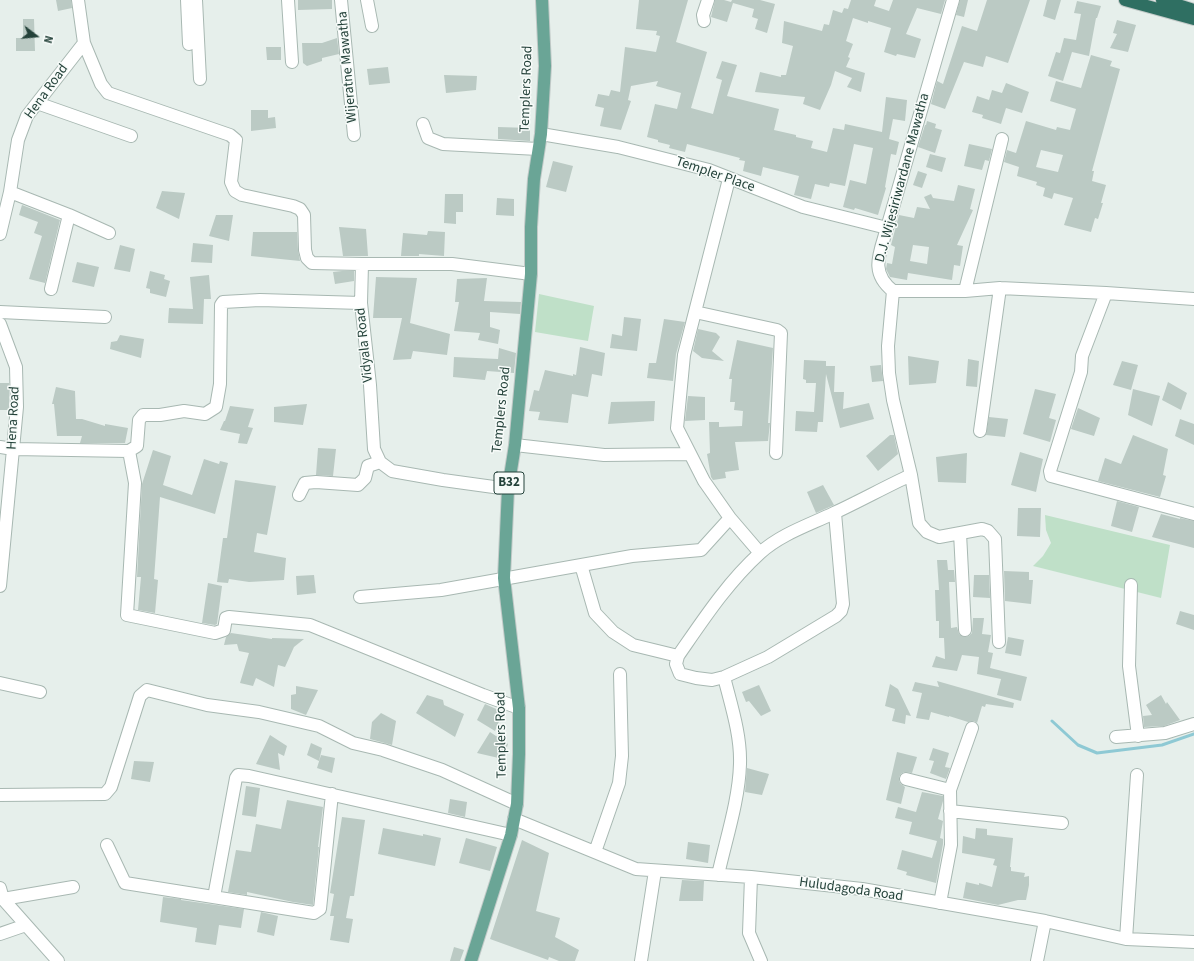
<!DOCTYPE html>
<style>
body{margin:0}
#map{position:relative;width:1194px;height:961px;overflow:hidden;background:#e6efeb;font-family:"Source Sans 3",sans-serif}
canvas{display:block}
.north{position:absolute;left:16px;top:16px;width:40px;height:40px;-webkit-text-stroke:3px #f7fbf9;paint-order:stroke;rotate:106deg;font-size:11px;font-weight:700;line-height:16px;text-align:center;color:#24423a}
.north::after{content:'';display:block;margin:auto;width:14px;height:18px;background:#24423a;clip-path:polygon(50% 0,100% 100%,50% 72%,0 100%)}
</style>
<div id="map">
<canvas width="1194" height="961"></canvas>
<div class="north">N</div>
</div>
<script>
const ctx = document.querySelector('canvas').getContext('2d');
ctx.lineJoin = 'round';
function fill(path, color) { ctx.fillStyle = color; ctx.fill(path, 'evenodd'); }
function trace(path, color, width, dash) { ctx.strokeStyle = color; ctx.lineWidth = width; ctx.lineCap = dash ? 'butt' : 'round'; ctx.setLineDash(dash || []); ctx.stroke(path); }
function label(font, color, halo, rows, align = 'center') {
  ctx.font = font + ' "Source Sans 3",sans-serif'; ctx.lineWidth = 3; ctx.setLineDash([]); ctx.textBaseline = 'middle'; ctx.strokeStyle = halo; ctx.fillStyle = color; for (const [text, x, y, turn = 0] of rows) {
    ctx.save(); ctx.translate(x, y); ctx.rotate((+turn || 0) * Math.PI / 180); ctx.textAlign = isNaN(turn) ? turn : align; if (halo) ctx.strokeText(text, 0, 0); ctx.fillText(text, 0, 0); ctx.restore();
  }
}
fill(new Path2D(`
 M539,294L594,306L588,341L535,332Z
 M1045,515L1170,545L1161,598L1033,566L1043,556L1051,543L1046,530Z`), '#bfe0c8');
trace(new Path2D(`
 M1052,721L1078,745L1097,753L1162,745L1194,734`), '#8ec9d4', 3);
fill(new Path2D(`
 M56,0H71L72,8L58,11Z
 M298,0H332V9L298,10Z
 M639,0H688L676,42L707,52L691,108L713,114L722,80L716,78L722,61L737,65L727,96L779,109L774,130L796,135V137L813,141L811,148L827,152L833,128L844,130L845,124L882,132L886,97L907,100L905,121L893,119L889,139L899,142L896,155L891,154L885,187L886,188L878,215L855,208L854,210L843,207L850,180L866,184L873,148L854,144L845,186L830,183L829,187L815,184L811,199L794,195L799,176L763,167L761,176L743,171L745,161L739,160L740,158L687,144L685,152L669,148L670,145L658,142V140L647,137L655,104L677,109L681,93L656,86L658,81L631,86L628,100L631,101L621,130L600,126L604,108L595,106L598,94L609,96L611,90L620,92L625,47L656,52L660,36L656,35L657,31L636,29Z
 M715,0H724L731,2L732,0H760L775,4L767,33L755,29L758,19L752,17L754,9L733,3L727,22L711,17Z
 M851,0H876L874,6L889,11L893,0H945L941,14L917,8L906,34L921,39L915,58L897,54L896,56L884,52L891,28L868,21V23L853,18L846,41L853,44L848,57L850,58L846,67L865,73L861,92L847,87L852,78L835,71L831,85L820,110L803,104L805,97L755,92L760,72L781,77V75H786L793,46L782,43L784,21L822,31L824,24L829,25L833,10L842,13L844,8L848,9Z
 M960,0H968L964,17L956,15Z
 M987,0H1030L1008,63L986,56L983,67L964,62L945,109L931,104L937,81L943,84L962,26L977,31Z
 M1047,0H1061L1055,20L1043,16Z
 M1077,1L1101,6L1097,18H1096L1089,56L1072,52L1063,81L1048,76L1056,52L1060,53L1064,38L1076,40L1081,14L1074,13Z
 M23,19H34L35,51H16V38H23Z
 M1117,20L1136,25L1128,52L1110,48L1117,34L1113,33Z
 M337,38L339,54L322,58V61L307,66L303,63L302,43H322Z
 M266,47H281V60H267Z
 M1091,55L1112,61L1110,66L1120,69L1092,171H1094L1092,181L1106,185L1101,203H1103L1098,219L1095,218L1091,232L1064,225L1073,198L1054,193L1052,199L1043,196L1045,188L1036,185L1037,182L1017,176L1019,167L1004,162L1007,150L1016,153L1026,121L1056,130L1057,127L1070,130L1076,109L1050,101L1056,81L1081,88ZM1041,150L1063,155L1058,172L1036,167Z
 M388,67L390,83L369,85L367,69Z
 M444,75L477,76L476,90L446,93Z
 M1006,83L1029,92L1022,113L1006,108L1001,124L982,118L983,115L972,112L977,96L989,100L992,90L1002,93Z
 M251,110H268V118L275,117L276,128L251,131Z
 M927,121L936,124L935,128L942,130L935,153L918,147L925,125H926Z
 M498,127L530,128V141L498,139Z
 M969,144L992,149L989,161L985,160L982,170L964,166Z
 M930,154L946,158L942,172L926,167Z
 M553,161L573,166L566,192L546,187Z
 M918,171L927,174L922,188L913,185Z
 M958,185L975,189L970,209L973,210L957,245L963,246L960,266L954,265L952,280L908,273L907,280L890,277L886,269L887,263L892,264L895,247L891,245L899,215L914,218L917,207L930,209L924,197L931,194L933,198L954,201ZM913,245L929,247L927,264L910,261Z
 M162,191L185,193L179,219L156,208Z
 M445,194H463V212H456V224L444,223Z
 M497,198L514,199V216L496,215Z
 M22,205L60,220L45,283L29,279L42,236L34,233L38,222L19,215Z
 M216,215H233L229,241L209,236Z
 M339,227L366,229L368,256H343Z
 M428,231L445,232L444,256L419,254V256H401L403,233L427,235Z
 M253,232H297L298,250L300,261L251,256Z
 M193,243L213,245L212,263L191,262Z
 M120,245L135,249L130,272L114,269Z
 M77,262L99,267L94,287L72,282Z
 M150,271L165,275L164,279L170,281L166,297L150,293V289L146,288Z
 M342,271H354V281L335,284L333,272Z
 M209,275L211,299H204L203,324L168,323L169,308L193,309L190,277Z
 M376,277L417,278L410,323L450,334L447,355L413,351L411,359L393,360L402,318H373Z
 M487,278L484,301L521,302L520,314L490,312V327L500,330L498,344L478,340L480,333L454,331L459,302H455L457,279Z
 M624,317L641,319L637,351L610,348L612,334L622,336Z
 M664,319L685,322L676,354L673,381L647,378L649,363H656Z
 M698,329L716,333L720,337L712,351L724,361L702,358L693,351Z
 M120,335L144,339L141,358L110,349L111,342L117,341Z
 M737,340L773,348L768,423H770L768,441L735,442L739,470L725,472L726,478L713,480L711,477L707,454L710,453L709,422H719V427L742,426L743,411L734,410L735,402H730L732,379H729Z
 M580,347L605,353L602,376L592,374L588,397L572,394L568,423L538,420L540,412L529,411L534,390L539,391L545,370L573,376V374L576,375Z
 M499,348L516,353L514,373L487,371L485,380L453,377L454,357L498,359Z
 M908,356L939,361L936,383L909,385Z
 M968,359L979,361L977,387L966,386Z
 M804,360L826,361V366H835L834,392H844L843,409L869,403L874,419L840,428L826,374L823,422H818L817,432L795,431L796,411L814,412L816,383H806V380L803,379Z
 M1122,361L1138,365L1131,390L1113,385Z
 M881,365L883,381L872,382L870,366Z
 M1168,382L1187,393L1181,410L1162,400Z
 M0,383H9V410H0Z
 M56,387L75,391L76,419H82L105,426V424L128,428L125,443H80L82,436H57L54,404H52Z
 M1035,389L1056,394L1049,418L1056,420L1050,442L1023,434Z
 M1133,389L1160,396L1152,426L1128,415Z
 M688,396L705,397V420L685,421Z
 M655,401L654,421L608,424L611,402Z
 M307,404L303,425L274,422V407Z
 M230,406L254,409L248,427L253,428L247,444L238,443L240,434L220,430L224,421H225Z
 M1078,408L1100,418L1094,436L1071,429Z
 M989,417L1008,419L1005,437L986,435Z
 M1180,419L1194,424V445L1175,436Z
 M890,435H894L898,454L878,471L866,456Z
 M1133,435L1168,449L1163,475L1166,476L1160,497L1098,481L1105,458L1121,464Z
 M318,448L336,449L333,476L316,475Z
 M153,450L171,456L163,485L192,495L204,459L219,464L220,461L228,463L215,514L160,497L154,579L158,580L155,613L138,610L141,577H137L142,484Z
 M1020,452L1043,459L1036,492L1011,485Z
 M967,453L966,483L938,482L936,457Z
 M235,480L276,486L267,535L257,533L254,552L286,558L284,580L249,582L229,579L228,583L217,582L223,538H227Z
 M823,485L834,505L816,513L807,492Z
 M1117,501L1139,507L1132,532L1111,526Z
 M1018,508H1041L1040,537L1017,536Z
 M1161,514L1180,519V518L1194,521V548L1152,537Z
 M937,560H947L948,570H954L955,582H949L951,628L957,627L959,634L966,637L969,636L972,633L973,618H984L982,634L991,635L988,652L993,653L990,668L1027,677L1021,701L997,695L1001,679L977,674L979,657L962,655L957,671L932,667L936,656L945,659L944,638H939V621H936L935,590H939Z
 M1004,571L1029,572V580H1033L1031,604L1005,601Z
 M314,575L316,593L297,595L296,576Z
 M974,575H989L990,598L973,597Z
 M208,583L222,586L217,624L215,625L202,623Z
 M1180,611L1194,615V630L1176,624Z
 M231,633L272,639V638L304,639L294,647L285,667L278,665L274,687L256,678L253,686L240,683L249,653L239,651L237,644L224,645L226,637Z
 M1008,637L1024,640L1021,656L1005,653Z
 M937,681L1014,703L1013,708L986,704L985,707L982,706L977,723L974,721L968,722L949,716V717L931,712L929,720L916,718L922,693L912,691L915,682L939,687Z
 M890,684L898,689L911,716L906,715L905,724L892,721L895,709L885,706Z
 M759,685L771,711L761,716L749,701L746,702L742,692Z
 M296,686L318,690L306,715L291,709V695L296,694Z
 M427,695L443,700L444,705L464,714L455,737L416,713Z
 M1161,695L1166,704L1167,702L1180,720L1164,726L1144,727L1143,716L1152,715L1146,705Z
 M485,704L503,712L495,731L477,720Z
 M381,713L396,721L392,745L370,739L372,722Z
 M490,732L508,744L503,759L477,753Z
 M270,735L287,746L284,756L278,753L280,770L256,764Z
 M311,743L322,748L319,761L307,755Z
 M933,748L949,753L945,767L950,768L946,779L930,773L934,761L929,760Z
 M897,752L917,757L912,773L904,772L901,774L899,777V781L901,784L905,787L901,804L886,800Z
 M321,755L335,758L332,773L317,768Z
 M134,761L154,762L150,782L131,779Z
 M747,768L769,774L762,795L745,792Z
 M246,786L260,788L256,817L242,815Z
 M922,792L943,796V801L938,819L943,821L940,838L943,839V844L936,883L906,875L907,872L897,869L902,850L932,858L937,841L909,834L912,822L895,818L898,807L916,812Z
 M450,799L467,802L465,817L448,813Z
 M287,800L323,807L318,847H319L313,905L293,902L247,892V895L228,892L236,850L251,852L256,824L281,829Z
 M342,817L365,820L354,896H350L346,918L353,919L349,943L330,940L334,916H330L334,894L330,893Z
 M383,828L423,836V834L441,838L435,866L378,854Z
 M976,828L987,829V835L1013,838L1010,867H1011V871L1025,873L1024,877L1029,876V885L1026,900H1018L998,905L963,898L966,882L979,885V883L992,887L997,866L993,865L995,859L962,853L963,836L975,839Z
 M466,838L497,847L490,871L459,863Z
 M522,840L549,853L536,911L560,918L555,937L579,950L575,961H559L549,957L548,960L490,939Z
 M688,842L710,845L708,863L686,859Z
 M682,880L704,881L703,901H679Z
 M163,897L181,899V900L244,909L241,928L219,925L216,945L195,942L197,928L160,922Z
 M261,912L278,916L274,936L257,932Z
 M454,947L464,950L460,961H450Z`), '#bbcac4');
const minor = new Path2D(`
 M78,0L84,43L101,84L108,93L230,135L236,140L231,182L235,191L242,195L293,206L300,209L304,215L305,250L307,258L312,263L362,264
 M187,0L189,44
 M196,0L200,79
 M288,0L292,62
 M341,0L354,135
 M367,0L372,26
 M953,0L887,228C880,253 869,272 893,291L888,346L889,373L893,400L911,475L919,523L927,532L939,537L982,529L988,531L995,539L999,642
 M704,21L703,15L708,0
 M37,103L131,136
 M423,124L428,138L443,144L538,149
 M541,134L618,147L709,170L803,207L887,228
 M729,179L684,355L677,428L704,481L730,518L760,553
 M10,192L69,215L51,289
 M69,215L109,233
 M0,234L10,192L18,140L27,116L84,43
 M893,291H965L1000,288L1106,293L1194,299
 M965,291L1002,139
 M1106,293L1082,356L1081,372L1050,471L1051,476L1194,514
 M0,312L105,317
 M695,312L777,330L781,333L776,453
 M0,324L16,367L17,407L0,586
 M980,431L1000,288
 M515,445L604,455L690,454
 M0,447L13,449L129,451L137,446L139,420L143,415H160L184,411L205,414L216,407L220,384L221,305L223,302L260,300L361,303
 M129,451L135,483L127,615L215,633L224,630L226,618L229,617L310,625L483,695L519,708
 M508,489L443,480L392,471L380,462L374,449L370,385L361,303L362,264H452L531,274
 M299,495L305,483L316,482L358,485L365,478L368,466L380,462
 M835,513L843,604L841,611L836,616L768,657L724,677L712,680L696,678L680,674L676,664L678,656C703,620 727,583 760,553C781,534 809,525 834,513C860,501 885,487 911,475
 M960,533L965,630
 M581,565L595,613L613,632L633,645L678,656
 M1131,585L1129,666L1138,736
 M360,597L441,590L632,556L701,550L730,518
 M0,683L40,692
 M1116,737L1165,733L1194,724
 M906,779L950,790
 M0,795L105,794L111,787L140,696L147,690L207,705L259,712L319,726L353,743L383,750L442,770L517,804
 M950,811L1062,823
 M514,819L636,869L751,877L862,889L1045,921L1126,939L1194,942
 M107,845L125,883L314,913L320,909L332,794
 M595,852L619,783L622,756L620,674
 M718,875C726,839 739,800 740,764C741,735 731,705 724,677
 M751,877L749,933L761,961
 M0,888L3,899L58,961
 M214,897L236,778L238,775L249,776L511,835
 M3,899L73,887
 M940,903L951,845L950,790L972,728
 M0,934L26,925
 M1126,939L1137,775
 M641,961L655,871
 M1037,961L1045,921`);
const major = new Path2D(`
 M471,961L511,835L517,804L519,754V708L504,578L508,489L515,445L531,274V227L534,179L541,134L545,66L542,0`);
const highway = new Path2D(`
 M1125,0L1194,19
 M1162,0L1194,10`);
trace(minor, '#a8b8b2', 14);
trace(major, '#c2cac8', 14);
trace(highway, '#c2cac8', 14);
trace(minor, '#fff', 12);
trace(major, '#6aa596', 12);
trace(highway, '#2f6f62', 12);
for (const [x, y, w] of [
 [509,483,30]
]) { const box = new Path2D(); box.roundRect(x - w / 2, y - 11, w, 22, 3); ctx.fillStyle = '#f7fbf9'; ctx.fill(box); trace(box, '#24423a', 1); }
label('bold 13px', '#24423a', null, [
 ["B32",509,483]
]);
label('14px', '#24423a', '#f7fbf9', [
 ["Wijeratne Mawatha",348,67,-95],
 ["Templers Road",527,89,-88],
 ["Hena Road",47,92,-54],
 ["Templer Place",715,175,19],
 ["D.J. Wijesiriwardane Mawatha",903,178,-75],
 ["Vidyala Road",365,345,-96],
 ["Templers Road",502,410,-84],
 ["Hena Road",14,418,-87],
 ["Templers Road",502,735,-91],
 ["Huludagoda Road",851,890,8]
]);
</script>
